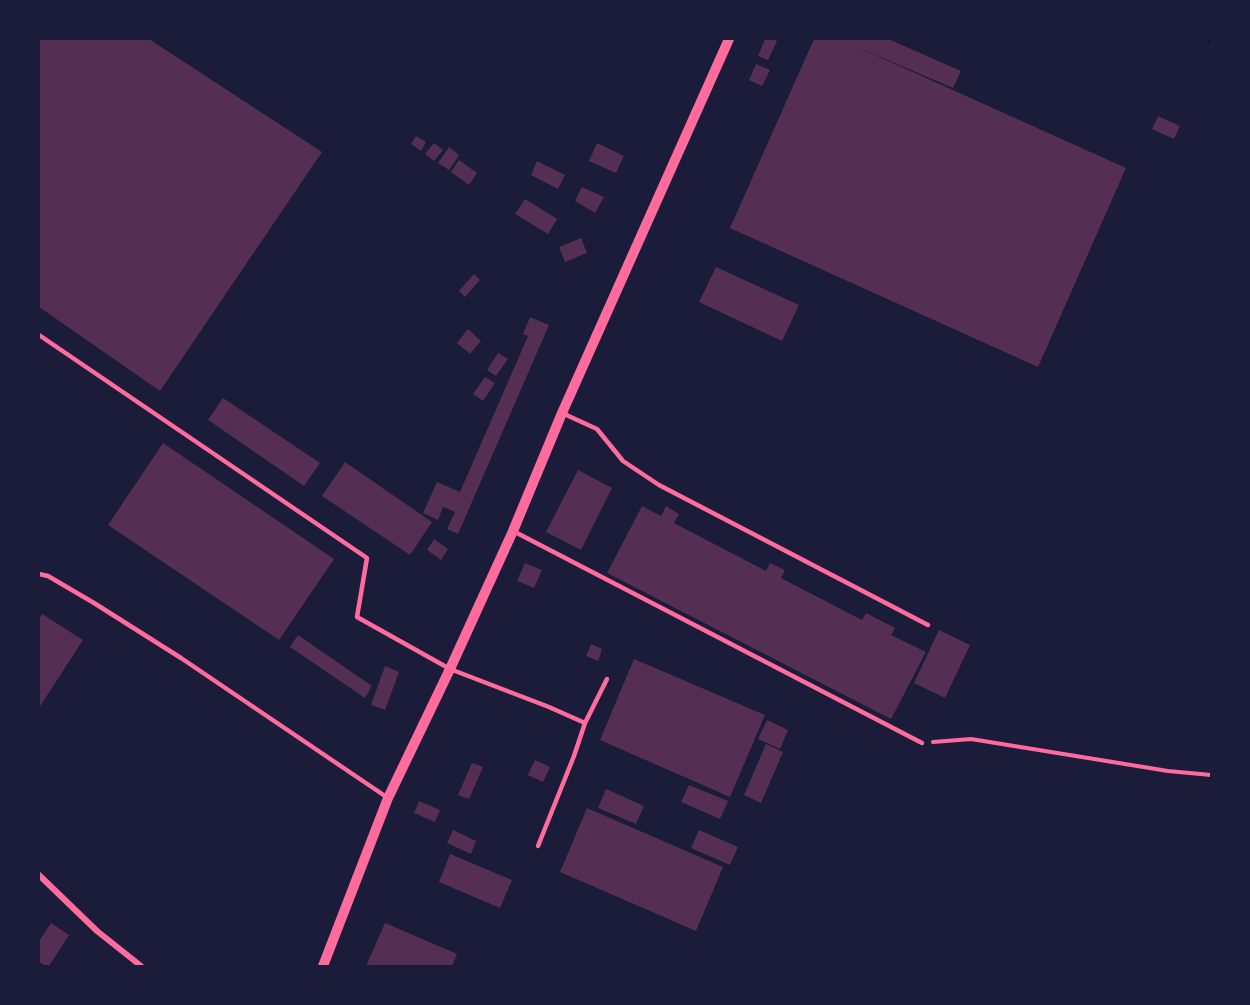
<!DOCTYPE html>
<style>
body{margin:0}
#map{position:relative;width:1250px;height:1005px;overflow:hidden;background:#1b1b3a;font-family:Barlow,sans-serif}
canvas{display:block}
.frame{position:absolute;inset:0;border:40px solid #1b1b3a;pointer-events:none}
</style>
<div id="map">
<canvas width="1250" height="1005"></canvas>
<div class="frame"></div>
</div>
<script>
const ctx = document.querySelector('canvas').getContext('2d');
ctx.lineJoin = 'round';
function trace(path, color, width, dash) { ctx.strokeStyle = color; ctx.lineWidth = width; ctx.lineCap = dash ? 'butt' : 'round'; ctx.setLineDash(dash || []); ctx.stroke(path); }
function fill(path, color) { ctx.fillStyle = color; ctx.fill(path, 'evenodd'); }
trace(new Path2D(`
 M1210,39L1211,40`), '#12122b', 7);
fill(new Path2D(`
 M39,39H149L322,152L160,391L39,307Z
 M765,39H773L777,41L768,60L758,56Z
 M814,39H888L961,71L953,88L855,46L1126,168L1038,367L730,228Z
 M756,64L770,70L762,86L749,80Z
 M1158,116L1180,126L1174,139L1152,129Z
 M416,136L426,142L421,151L411,144Z
 M434,143L443,150L434,161L425,154Z
 M597,143L624,156L616,173L589,161Z
 M449,147L459,155L449,170L438,163Z
 M459,160L477,173L469,185L451,172Z
 M537,161L565,175L558,189L531,175Z
 M582,187L604,197L595,213L575,201Z
 M525,199L557,219L548,234L515,214Z
 M581,238L587,253L565,262L559,247Z
 M716,267L799,305L782,341L699,302Z
 M474,274L480,280L465,297L459,291Z
 M530,317L549,325L458,534L447,529L455,512L443,507L438,520L423,513L437,482L460,492L528,336L523,334Z
 M468,329L481,341L470,354L457,343Z
 M498,353L508,359L496,376L487,370Z
 M485,377L495,383L483,401L473,394Z
 M223,398L320,463L304,486L208,420Z
 M163,443L334,559L279,640L108,525Z
 M345,462L432,522L410,555L322,496Z
 M578,470L612,488L581,550L546,532Z
 M642,506L661,516L666,506L679,514L674,523L766,571L770,563L785,570L781,578L862,620L866,613L895,628L891,635L926,652L891,719L607,573Z
 M434,539L448,549L441,560L427,550Z
 M525,563L542,570L534,588L517,581Z
 M42,614L83,640L39,708V619Z
 M939,630L970,645L945,698L914,683Z
 M298,635L372,686L365,698L290,647Z
 M591,644L602,649L598,661L586,656Z
 M634,659L765,715L730,797L600,740Z
 M385,666L399,672L385,710L371,705Z
 M767,720L788,730L780,749L758,739Z
 M766,744L783,752L761,803L744,795Z
 M535,760L550,767L543,782L528,775Z
 M472,763L483,767L469,799L458,795Z
 M689,785L728,801L720,819L681,802Z
 M606,789L644,806L636,824L598,808Z
 M419,801L440,810L435,822L414,813Z
 M587,808L723,867L696,931L560,872Z
 M453,830L476,841L471,854L447,843Z
 M699,830L738,847L730,865L691,848Z
 M450,854L512,880L500,908L439,882Z
 M51,923L69,935L49,966H46L39,962V941Z
 M385,923L457,954L452,966H366Z`), '#542f53');
trace(new Path2D(`
 M933,742L971,739L1168,771L1211,775`), '#ff6b9d', 4);
trace(new Path2D(`
 M39,335L367,558L357,617L450,669L549,707L585,723L574,756L538,846
 M562,413L597,429L623,461L659,485L928,625
 M515,532L922,743
 M39,574L48,576L94,603L181,658L388,798
 M585,723L607,679`), '#ff6b9d', 4.5);
trace(new Path2D(`
 M39,875L97,931L141,966`), '#ff6b9d', 6);
trace(new Path2D(`
 M323,966L388,798L450,669L513,531L562,413L729,39`), '#ff6b9d', 10);
</script>
